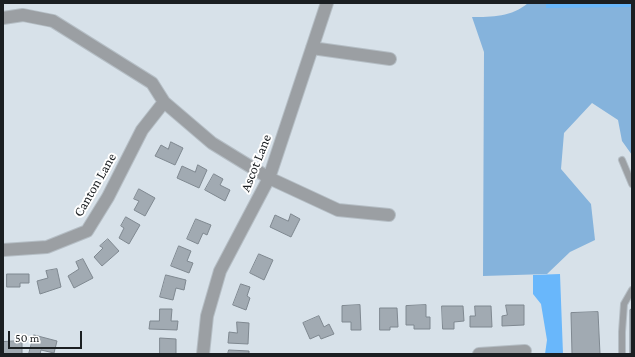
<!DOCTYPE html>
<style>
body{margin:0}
#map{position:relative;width:635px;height:357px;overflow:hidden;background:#d7e1e9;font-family:"Crimson Pro",serif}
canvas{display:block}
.frame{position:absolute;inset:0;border:4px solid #1b1f22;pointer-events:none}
.scale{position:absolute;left:8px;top:331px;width:74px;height:18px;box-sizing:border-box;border:2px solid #1b1f22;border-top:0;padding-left:5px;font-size:12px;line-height:14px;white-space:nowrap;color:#1b1f22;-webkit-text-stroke:3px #fff;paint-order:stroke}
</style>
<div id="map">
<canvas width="635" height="357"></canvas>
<div class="frame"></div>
<div class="scale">50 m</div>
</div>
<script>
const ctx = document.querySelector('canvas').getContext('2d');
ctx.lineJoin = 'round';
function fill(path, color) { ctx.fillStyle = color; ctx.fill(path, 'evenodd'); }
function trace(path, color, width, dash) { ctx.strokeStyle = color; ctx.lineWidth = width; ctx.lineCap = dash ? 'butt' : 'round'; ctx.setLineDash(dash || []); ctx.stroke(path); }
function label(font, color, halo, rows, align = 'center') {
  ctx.font = font + ' "Crimson Pro",serif'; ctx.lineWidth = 4; ctx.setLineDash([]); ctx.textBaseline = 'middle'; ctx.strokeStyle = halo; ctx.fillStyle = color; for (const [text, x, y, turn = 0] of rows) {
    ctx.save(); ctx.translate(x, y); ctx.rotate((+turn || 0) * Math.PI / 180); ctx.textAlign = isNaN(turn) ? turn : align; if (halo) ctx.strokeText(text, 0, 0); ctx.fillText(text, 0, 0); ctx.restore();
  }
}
fill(new Path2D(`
 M528,3H632V155L622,141L618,120L592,103L564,133L561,169L591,204L595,240L570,252L547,274L483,276L484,52L472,17C492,17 512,17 528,3Z`), '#85b3dc');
fill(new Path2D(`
 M546,3H632V7L546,8Z
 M560,274L563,354H545L547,340L541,304L533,294V275Z`), '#69b7fb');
const building = new Path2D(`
 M171,142L183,148L175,165L155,156L161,145L168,149Z
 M198,165L207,170L199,188L177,178L182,166L195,172Z
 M214,174L223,179L220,185L230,190L225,201L205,190Z
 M139,189L155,198L145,216L134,210L139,201L134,199Z
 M291,214L300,219L291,237L270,227L275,215L288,221Z
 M126,217L140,225L129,244L119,238L124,228L121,226Z
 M196,219L211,225L207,235L203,233L198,244L187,239Z
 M108,239L119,251L102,266L94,257L103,248L100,246Z
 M179,246L191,251L187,261L193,263L189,273L171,266Z
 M259,254L273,260L264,280L250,273Z
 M83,259L93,278L74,288L68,276L79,269L76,262Z
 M57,269L61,287L40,294L37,281L48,278L46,271Z
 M7,274H29V283H20V287H7Z
 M166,275L186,280L184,290L176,288L173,300L160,297Z
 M241,284L250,287L247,296L250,298L246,310L233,305Z
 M360,305L361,330H351V322H342V306Z
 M426,305V317H430V329H414V325H406V306Z
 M506,305H524V325L502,326V316L507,315Z
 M442,306H463L464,321L454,322V329H443Z
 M475,306H491L492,327H470V316H475Z
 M380,308H397L398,327H390V330H380Z
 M160,309H172L171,321H178L177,330L149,329L150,321H159Z
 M632,309V354H630V310Z
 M598,312L600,354H572L571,313Z
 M319,316L324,327L329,324L334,334L321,339L319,335L310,339L303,323Z
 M237,322L249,323L248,344L228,343L229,332L237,333Z
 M34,335L57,341L54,353L41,350L40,354H29Z
 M160,338L176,339V354H160Z
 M22,341V354H3V342Z
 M229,350L249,351V354H228Z`);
fill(building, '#a1aab2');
trace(building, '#7f8890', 1);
const lane = new Path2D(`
 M622,160L632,184
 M622,354V332L624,304L632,290`);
const street = new Path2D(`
 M3,18L23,15L53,21L152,83L164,102L212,143L269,178L338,210L389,215
 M312,48L390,59
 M3,250L47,247L87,231L108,197L142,130L164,102
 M203,354L207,316L220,271L269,178L327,3
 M479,354L525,351`);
trace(lane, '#b5bec5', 8);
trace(street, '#b5bec5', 14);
trace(lane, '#9b9fa3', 6);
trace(street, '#9b9fa3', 12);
label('14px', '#1b1f22', '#fff', [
 ["Ascot Lane",256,163,-68],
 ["Canton Lane",95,185,-60]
]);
</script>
